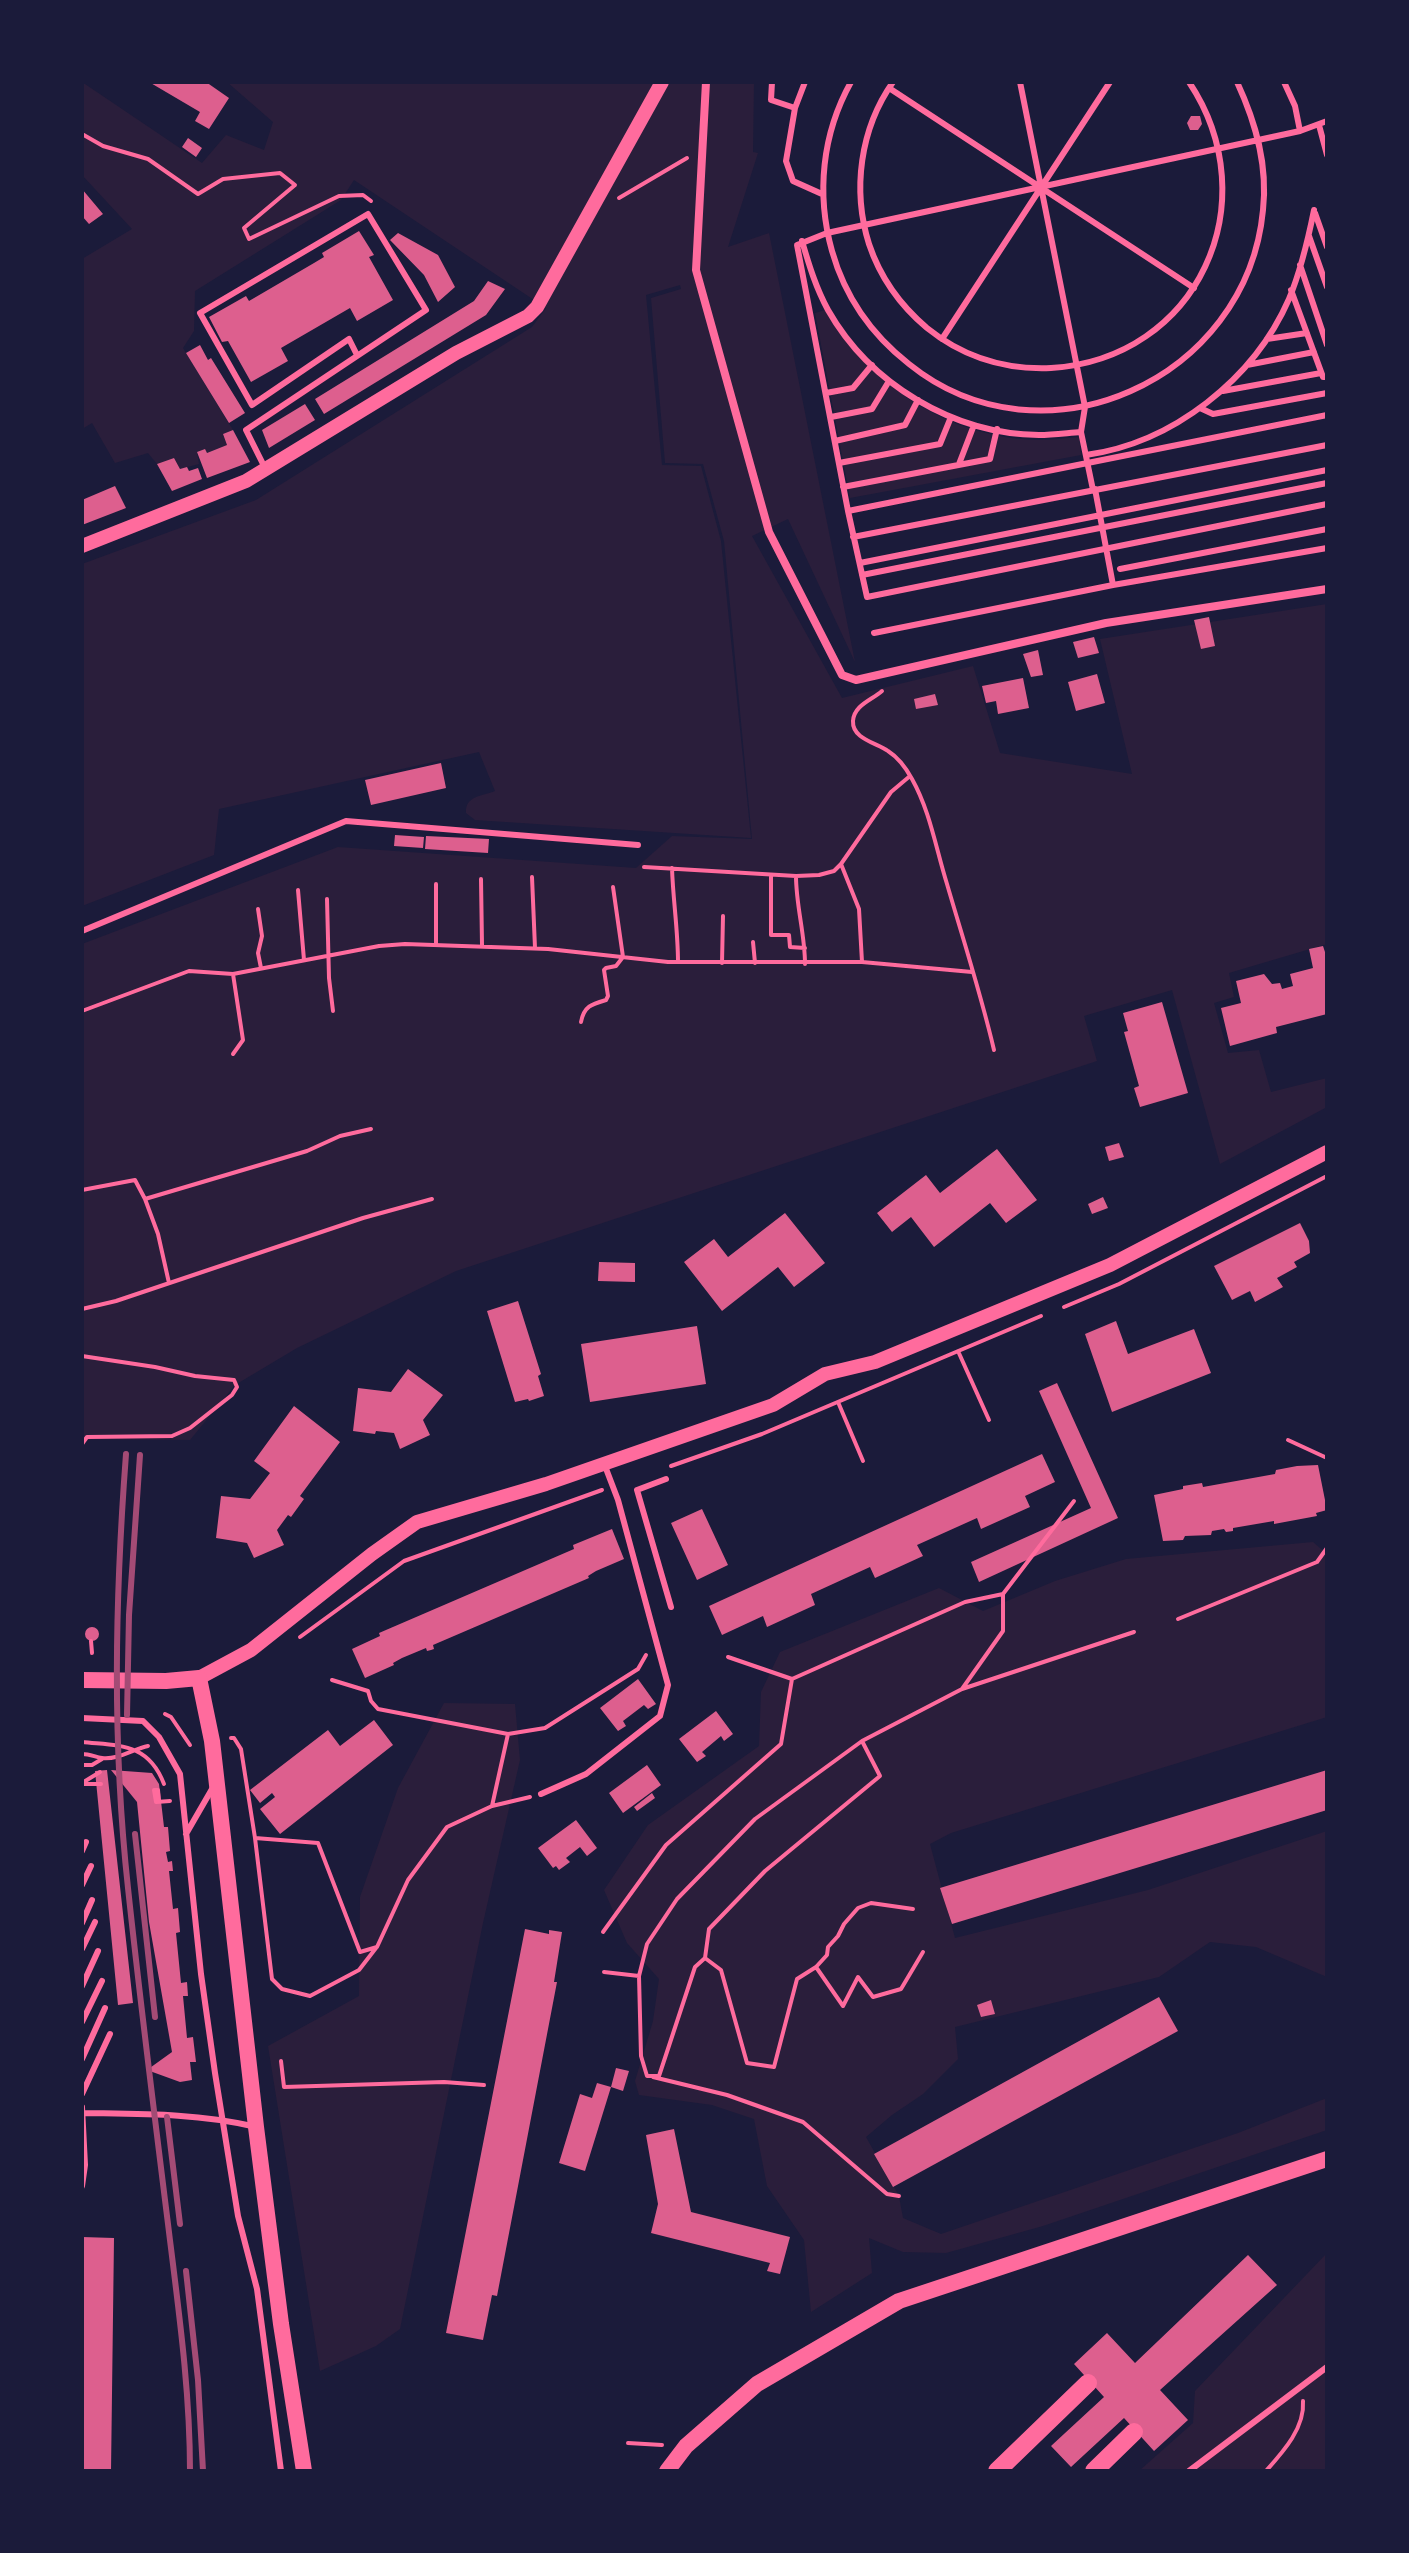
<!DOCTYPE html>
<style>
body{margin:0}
#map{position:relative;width:1409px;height:2553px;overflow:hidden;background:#1b1b3a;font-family:"Nunito Sans",sans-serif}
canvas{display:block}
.frame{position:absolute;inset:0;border:84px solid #1b1b3a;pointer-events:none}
</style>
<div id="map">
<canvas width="1409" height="2553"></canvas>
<div class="frame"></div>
</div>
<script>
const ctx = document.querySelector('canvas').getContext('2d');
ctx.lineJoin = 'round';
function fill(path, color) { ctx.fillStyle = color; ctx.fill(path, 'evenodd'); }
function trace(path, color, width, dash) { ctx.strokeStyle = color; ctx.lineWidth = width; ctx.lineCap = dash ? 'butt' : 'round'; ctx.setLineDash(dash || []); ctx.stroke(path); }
fill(new Path2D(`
 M82,82L202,163L226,135L264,150L273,122L227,82H754L753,152L758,153L728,247L769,233L855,662L788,519L752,536L842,698L973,666L1000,753L1132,774L1100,639L1327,604V944L1229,973L1234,997L1214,1003L1228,1053L1259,1050L1271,1092L1327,1078V1107L1220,1164L1172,990L1084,1016L1097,1061L456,1271L297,1348L235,1385L190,1440L90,1439L82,1444V944L338,847L636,868L672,836L752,839L724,541L703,464L665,463L651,298L681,289L680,285L646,295L662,465L701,466L721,541L751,838L475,820L466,813C465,796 482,796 495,791L479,752L219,809L214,855L82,906V564L256,500L532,327L546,308L354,180L341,200L195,291L194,331L183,348L233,430L223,434L227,445L207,453L197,452L199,464L180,469L174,458L157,464L148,453L115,463L92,423L82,429V259L132,229L82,175Z
 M825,310C869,385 948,437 1036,440C1050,440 1065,438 1079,437L1081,455L850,498L815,313Z
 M1313,1542L1327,1554V1717L951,1833L930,1844L955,1938L1148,1890L1327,1831V1977L1256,1947L1210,1942L1159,1977L955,2027L958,2059L923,2094L892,2115L866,2137L899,2196L903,2218L941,2234L1238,2133L1327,2098V2130L1043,2226L946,2253L903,2252L869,2238L872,2273L811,2312L804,2240L767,2186L754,2119L712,2105L639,2095L635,2081L653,2021L659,1979L627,1943L604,1890L648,1825L759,1746L761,1692L780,1652L939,1588L983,1611L1055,1581L1126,1559Z
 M444,1703L515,1704L520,1760L483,1923L400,2329L376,2346L320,2371L268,2046L359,1996L360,1897L398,1788Z
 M1327,2253V2471H1139L1193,2423L1195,2391Z`), '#2a1e3b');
fill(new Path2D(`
 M149,82H206L229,98L209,129L195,121L200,112Z
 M1191,116H1200L1202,124L1198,130H1190L1187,123Z
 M188,138L202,148L196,157L182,147Z
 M82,189L103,214L89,224L82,216Z
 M359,231L374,255L369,257L393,300L357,321L350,308L281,348L288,361L251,382L228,341L222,342L209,317L246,296L249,301L314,263L324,257L322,253Z
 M398,233L438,255L455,287L438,302L424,275L390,240Z
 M488,281L505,289L486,315L324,414L315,399L474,301Z
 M200,345L208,360L211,358L245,413L229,423L186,353Z
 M305,404L315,420L269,448L262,430Z
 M233,430L250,462L207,478L197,452L205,449L207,453L227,445L223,434Z
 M174,458L180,469L187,467L189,471L198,468L202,479L172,491L157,464Z
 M115,486L126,508L82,525V500Z
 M1209,617L1215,646L1201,649L1194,620Z
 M1094,637L1099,653L1078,658L1073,642Z
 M1038,650L1043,675L1031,677L1023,654Z
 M1097,674L1105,703L1076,711L1068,682Z
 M1023,678L1029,708L998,714L996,701L986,703L982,686Z
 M935,694L938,705L916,709L914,699Z
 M441,763L446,788L371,805L365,780Z
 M395,835L424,837L423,848L394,846Z
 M426,836L489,839L488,853L425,849Z
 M1323,946L1325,952L1327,951V1014L1276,1027L1277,1033L1230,1046L1221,1008L1241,1003L1236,981L1264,974L1272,984L1280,983L1282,989L1293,986L1290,974L1313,968L1309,949Z
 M1162,1002L1188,1093L1140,1107L1134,1088L1139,1086L1124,1032L1128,1031L1123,1013Z
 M1119,1143L1124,1157L1109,1161L1105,1147Z
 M997,1149L1037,1200L1006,1223L990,1203L934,1247L911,1217L892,1232L877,1213L926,1175L940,1193Z
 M1103,1197L1108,1208L1092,1214L1088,1204Z
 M785,1213L825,1263L794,1287L778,1267L722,1311L684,1262L714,1239L728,1257Z
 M1300,1223L1309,1241L1310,1253L1294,1262L1297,1267L1277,1278L1283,1287L1255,1302L1250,1291L1232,1300L1214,1266Z
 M599,1262L635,1263V1282L598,1281Z
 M518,1301L541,1374L538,1376L544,1396L529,1401L528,1399L515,1402L487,1311Z
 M1116,1321L1128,1354L1194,1329L1211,1373L1112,1412L1085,1334Z
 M697,1326L706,1384L590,1402L581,1344Z
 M408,1369L443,1395L423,1420L430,1435L400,1449L394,1433L376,1431L375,1434L353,1431L358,1388L391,1392Z
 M1057,1383L1118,1518L979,1582L971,1562L1091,1508L1039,1391Z
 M294,1406L340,1442L300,1496L304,1499L291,1517L288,1515L277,1530L284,1545L254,1558L247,1543L216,1538L221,1496L250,1499L270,1473L254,1461Z
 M1042,1454L1055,1482L1025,1496L1030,1507L981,1529L977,1518L917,1545L923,1556L875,1578L870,1567L811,1594L815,1605L767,1627L763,1616L722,1635L709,1606Z
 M1318,1465L1327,1510L1316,1513L1317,1516L1274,1524V1521L1233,1528V1531L1226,1532L1224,1529L1212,1531L1211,1535L1185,1536L1183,1540L1163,1541L1154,1495L1183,1489V1486L1202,1483L1203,1487L1275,1474L1276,1470L1297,1466Z
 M702,1509L728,1565L697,1580L671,1523Z
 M612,1529L624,1559L596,1571L588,1576L589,1578L433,1645L434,1649L431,1650L427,1651L426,1648L402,1658L393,1663L394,1665L365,1678L352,1649L380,1636L379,1633L574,1549L573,1545Z
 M85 1634a7 7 0 1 1 14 0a7 7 0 1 1-14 0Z
 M638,1679L656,1704L648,1709L644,1705L623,1721L626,1726L618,1731L600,1708Z
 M716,1711L733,1734L724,1741L721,1736L702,1752L706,1756L697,1762L679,1739Z
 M374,1720L393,1745L280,1834L260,1809L275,1797L272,1793L260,1803L250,1790L328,1730L340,1746Z
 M647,1765L661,1785L623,1813L609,1793Z
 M107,1770L133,2003L118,2005L95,1771Z
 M111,1770L152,1773L159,1784L164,1827H168L170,1851L166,1852L168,1862L172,1861L173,1871H169L173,1909L178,1908L180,1932L176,1933L181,1983L187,1982L188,1996H183L187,2038L193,2037L196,2062H190L192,2080L180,2082L147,2070L172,2052L149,1922L137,1802Z
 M1327,1770V1810L952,1924L940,1888Z
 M652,1793L655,1798L637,1811L634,1807Z
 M576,1820L597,1848L587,1856L580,1847L566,1858L570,1862L559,1870L556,1866L553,1868L538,1848Z
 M525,1929L549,1934V1930L562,1932L554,1982H557L497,2296L492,2295L483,2340L446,2333Z
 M1159,1997L1178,2031L893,2187L874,2154Z
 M991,2000L995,2014L981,2017L977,2005Z
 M616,2068L629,2071L623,2091L611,2087Z
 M597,2083L611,2087L585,2171L559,2163L580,2094L592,2098Z
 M674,2129L691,2212L790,2237L780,2274L767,2271L770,2263L651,2233L658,2204L646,2135Z
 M82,2237L114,2238L111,2471H82Z
 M1248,2255L1277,2285L1160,2390L1188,2420L1154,2451L1124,2418L1071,2467L1051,2446L1104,2397L1074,2364L1107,2333L1135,2363Z`), '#dd5f8e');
trace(new Path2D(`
 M82,134L103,146L148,159L198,194L223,179L280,173L295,185L244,228L249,239L339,196L363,195L371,201
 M619,198L687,158
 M882,691C872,700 854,705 853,721C852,739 877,743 888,751C899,758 906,768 912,779C930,811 936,849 947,884C963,939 981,994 994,1050
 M841,864L859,909L862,962
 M644,867L796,876L819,875L834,871L841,864L891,792L910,776
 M672,868C673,900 678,930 678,962
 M771,875V935H789L790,947L805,948
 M796,876C796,906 805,934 805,964
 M532,877L535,948
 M481,879L482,945
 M298,890L304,960
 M327,899L329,978L333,1011
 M258,909L262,936L258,953L261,968
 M753,942L755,963
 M436,943V884
 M722,963L723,916
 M233,974L243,1040L233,1054
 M82,1011L189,971L233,974L379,946L405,944L548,949L668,962H862L972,972
 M581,1022C584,1006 592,1004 606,1000L608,996L604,970L606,968L616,966L623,957L613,887
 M82,1190L135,1180L145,1199L307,1151L340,1136L371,1129
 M145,1199L158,1234L169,1283
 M1064,1307L1119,1284L1327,1176
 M82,1309L116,1301L363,1218L432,1199
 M958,1351L989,1420
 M82,1356L155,1367L195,1376L234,1380L237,1387L232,1395L190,1428L172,1436L87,1437L82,1444
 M838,1402L863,1461
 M1288,1440L1327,1458
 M671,1466L762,1434L1041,1316
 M1003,1594V1631L962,1689L1134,1632
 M1178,1619L1317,1562L1327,1548
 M300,1637L404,1561L602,1490
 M91,1641L92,1653
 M728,1657L792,1679L965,1602L1003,1594L1074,1501
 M332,1680L368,1691L371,1701L378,1709L508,1734
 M165,1714L171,1717L190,1745
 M231,1738H234L241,1749L255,1838L318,1843L360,1952L377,1947L408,1880L447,1827L492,1806L530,1797
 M82,1742C118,1746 148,1742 164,1784
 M82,1754C90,1754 95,1757 102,1758C118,1760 133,1749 148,1746
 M82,1765H92L102,1759
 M82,1783L100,1772
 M82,1784H101
 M159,1801L158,1790H154L156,1802L170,1801
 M492,1806L508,1734L545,1728L638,1669L646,1655
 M255,1838L272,1979L282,1989L310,1996L359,1970L376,1948
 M603,1932L666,1845L781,1744L792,1679
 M705,1958L709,1929L765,1871L880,1776L862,1741
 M816,1967L827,1955L828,1947L838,1936L844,1924L858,1908L871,1903L913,1909
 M604,1972L639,1976L641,2056L647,2076H659L695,1967L705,1958L721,1970L747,2063L774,2067L797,1979L816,1967L843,2006L858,1977L873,1997L901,1989L923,1952
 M639,1976L647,1944L677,1899L755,1819L862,1741L962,1689
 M281,2061L284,2087L444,2082L484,2085
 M653,2077L727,2095L803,2122L887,2194L899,2196
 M628,2443L662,2445
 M1266,2471C1283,2452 1305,2428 1303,2401`), '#ff6b9d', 4);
trace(new Path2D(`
 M772,82L771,100L795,108
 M805,82L795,108L786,161L793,181L822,194
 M851,82C822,134 816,194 832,251C845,297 872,335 909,364C1043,472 1247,380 1263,210C1268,165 1256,123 1237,82
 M893,82C860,129 852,190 869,244C880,277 901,306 927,328C963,357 1005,370 1051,368C1198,359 1269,202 1189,82
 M1020,82L1085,407L1081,432L1093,490
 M1284,82L1295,106L1300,131
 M889,88L1194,288
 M1327,121L1300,131L827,233L797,245L848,511L867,597L1327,504
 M1319,125L1327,155
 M1315,213L1327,247
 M1309,236L1327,287
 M802,241C809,265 816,288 828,310C870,384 953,434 1039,435C1053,435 1067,433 1081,432
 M1300,265L1327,345
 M1291,290L1323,377H1327
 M942,339L1110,82
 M1267,339L1307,333
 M1247,365L1314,352
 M1223,391L1321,373
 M826,393L853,388L872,365
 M1200,408L1213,414L1327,393
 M831,417L872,409L889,381
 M835,441L905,425L918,400
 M1086,455C1173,443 1254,379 1289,299C1301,270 1308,240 1314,210
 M839,463L940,444L951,417
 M959,464L974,425
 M266,470L246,430L426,310L368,214L200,313L252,405L349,339L357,355
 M843,487L990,459L997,429
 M1095,489L1113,585
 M848,511L1327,415
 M853,537L1327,445
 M860,563L1327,470
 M1120,569L1327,529
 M862,575L1327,483
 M874,633L1113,585L1327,548
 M82,931L346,821L638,845
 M666,1479L637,1490L671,1607
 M82,1718L143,1721L159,1737L180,1774L201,1974L215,2073L238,2216L257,2289L281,2471
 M541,1794L586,1774L660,1716L668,1685L618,1500L605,1466
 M186,1834L212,1789
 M82,1851L86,1842
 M82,1885L91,1866
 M82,1923L92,1900
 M82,1949L95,1922
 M82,1986L98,1951
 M82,2022L102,1981
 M82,2059L105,2008
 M82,2094L110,2034
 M82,2107L85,2165L82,2186
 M82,2113C139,2114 196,2113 252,2126
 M1189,2471L1327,2367`), '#ff6b9d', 6);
trace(new Path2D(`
 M706,82L696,270L769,532L842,675L856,680L1106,623L1327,589`), '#ff6b9d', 8);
trace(new Path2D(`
 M82,546L246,481L456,353L528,316L537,307L662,82
 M199,1678L251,1650L372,1554L417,1522L546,1484L773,1405L825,1374L875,1362L1110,1265L1327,1152`), '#ff6b9d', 14);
trace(new Path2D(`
 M82,1680L166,1681L199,1678L212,1741L256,2127L281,2324L304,2471
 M667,2471L686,2446L757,2384L899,2301L1327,2159`), '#ff6b9d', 16);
trace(new Path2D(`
 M997,2471L1088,2383
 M1094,2471L1134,2432`), '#ff6b9d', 18);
trace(new Path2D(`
 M126,1454C115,1600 112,1742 128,1888C140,2000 154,2112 168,2224C178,2306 190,2388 190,2471
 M127,1715L129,1615L140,1455
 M135,1834L155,2017
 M167,2117L180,2224
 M186,2271L198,2380L203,2471`), '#a44b75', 6);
</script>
